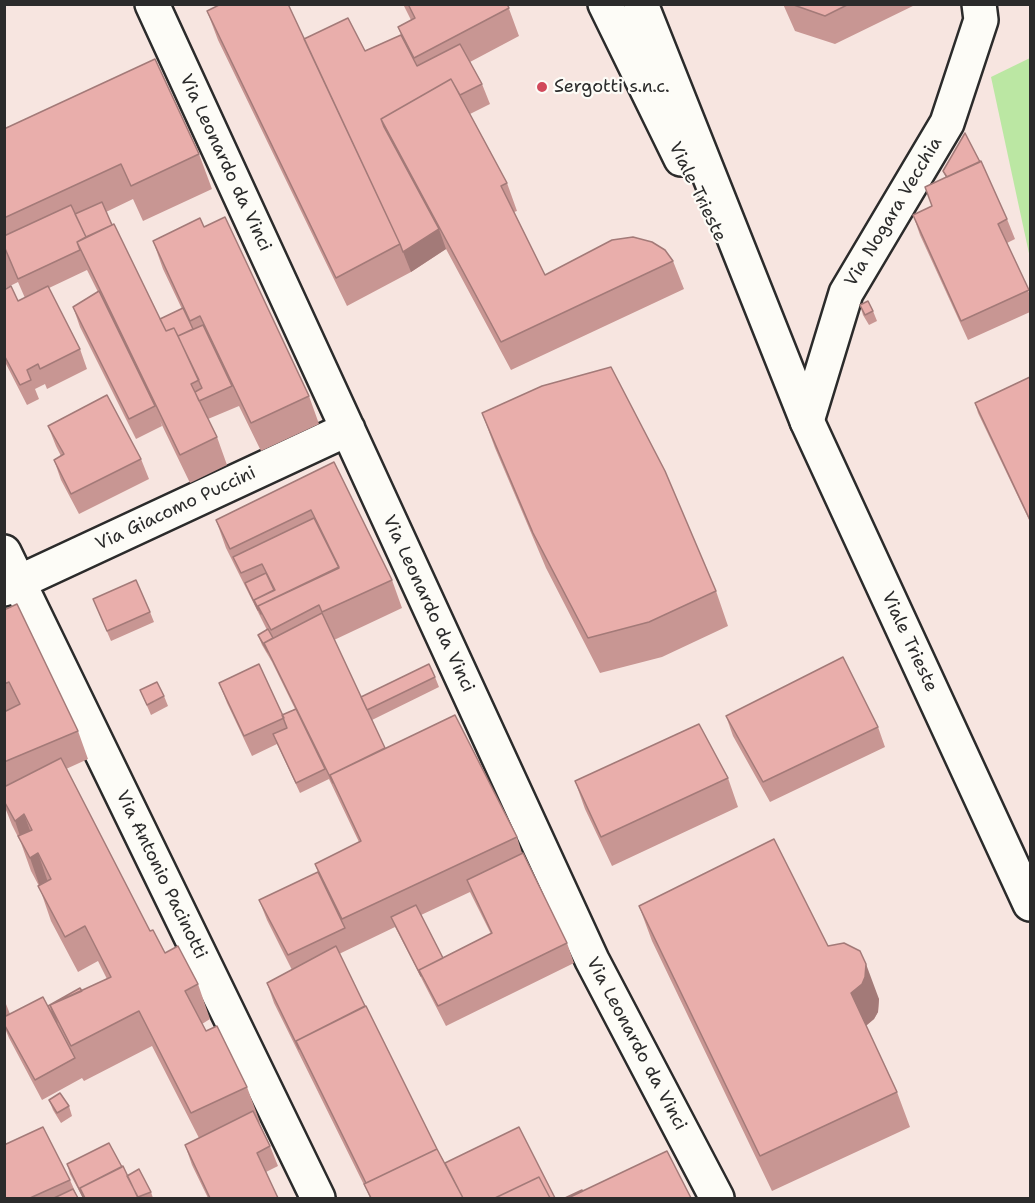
<!DOCTYPE html>
<style>
body{margin:0}
#map{position:relative;width:1035px;height:1203px;overflow:hidden;background:#f7e5e0;font-family:"Shantell Sans",sans-serif}
canvas{display:block}
.frame{position:absolute;inset:0;border:6px solid #2b2b2b;pointer-events:none}
</style>
<div id="map">
<canvas width="1035" height="1203"></canvas>
<div class="frame"></div>
</div>
<script>
const ctx = document.querySelector('canvas').getContext('2d');
ctx.lineJoin = 'round';
function fill(path, color) { ctx.fillStyle = color; ctx.fill(path, 'evenodd'); }
function trace(path, color, width, dash) { ctx.strokeStyle = color; ctx.lineWidth = width; ctx.lineCap = dash ? 'butt' : 'round'; ctx.setLineDash(dash || []); ctx.stroke(path); }
function label(font, color, halo, rows, align = 'center') {
  ctx.font = font + ' "Shantell Sans",sans-serif'; ctx.lineWidth = 4.5; ctx.setLineDash([]); ctx.textBaseline = 'middle'; ctx.strokeStyle = halo; ctx.fillStyle = color; for (const [text, x, y, turn = 0] of rows) {
    ctx.save(); ctx.translate(x, y); ctx.rotate((+turn || 0) * Math.PI / 180); ctx.textAlign = isNaN(turn) ? turn : align; if (halo) ctx.strokeText(text, 0, 0); ctx.fillText(text, 0, 0); ctx.restore();
  }
}
fill(new Path2D(`
 M1030,58V258L991,77Z`), '#bbe7a3');
const minor = new Path2D(`
 M152,4L592,960L717,1198
 M807,421L846,293L947,123L981,20L979,4
 M4,552L318,1198
 M4,589L348,429`);
const secondary = new Path2D(`
 M605,4L681,159
 M641,4L807,421L1030,904`);
trace(minor, '#2b2b2b', 38);
trace(secondary, '#2b2b2b', 38);
trace(minor, '#fdfcf7', 33);
trace(secondary, '#fdfcf7', 33);
fill(new Path2D(`
 M403,4H512L508,6L519,36L470,62L482,84L490,104L470,114L507,183L517,211L514,212L545,275L673,261L684,289L511,370L446,249L411,272L347,306L218,40L207,11L304,39L365,51L401,35L398,27L411,20Z
 M783,4H917L835,44L795,31Z
 M4,129L199,154L212,189L143,221L133,199L106,212L160,319L182,309L163,269L153,241L204,227L309,396L319,424L261,451L239,406L208,419L217,437L227,465L190,483L160,421L162,426L136,439L80,327L73,307L98,292L87,270L49,288L80,349L87,369L47,389L45,384L35,389L39,399L27,405L4,360V290L18,301L25,298L18,282L4,289Z
 M943,171L1007,219L1015,239L1007,243L1030,295V312L968,340L920,235L913,215L932,206L946,178Z
 M860,305L873,311L877,321L869,325L863,315Z
 M1030,377V522L978,413L975,403Z
 M482,413L716,591L728,626L662,657L600,673L546,568L495,448Z
 M48,426L141,459L149,479L79,514L61,480L54,460L61,456L56,446Z
 M334,462L392,580L402,608L334,640L361,697L435,677L439,687L372,720L385,748L517,837L522,853L567,943L574,963L446,1026L395,927L339,954L437,1149L445,1163L555,1198H370L367,1191L274,1003L267,983L292,970L267,920L259,900L318,872L315,864L359,842L329,779L300,793L277,744L252,756L227,703L219,683L282,715L295,709L272,662L262,645L258,635L267,630L226,548L216,520ZM470,892L491,934L443,958L421,915Z
 M93,599L150,612L154,622L111,641Z
 M4,610L78,731L88,759L66,769L150,931L165,953L198,984L210,1019L202,1024L206,1031L247,1087L260,1122L259,1123L270,1146L278,1166L266,1172L278,1198H208L192,1165L185,1145L199,1138L152,1046L84,1081L82,1078L42,1100L9,1038L4,1026V999L10,1014L48,1006L107,979L98,961L78,972L51,921L39,886L31,871L21,843L12,825L4,805Z
 M140,690L164,696L168,706L151,715Z
 M726,716L878,727L885,747L770,802L733,736Z
 M728,778L738,807L612,866L585,809L575,781Z
 M639,906L828,946L879,999L878,1012L874,1019L866,1026L897,1092L910,1127L772,1191L652,941Z
 M49,1100L69,1106L72,1116L61,1123L53,1110Z
 M67,1164L122,1167L127,1176L151,1192L153,1198H83L70,1174Z
 M70,1180L78,1198H4Z`), '#c89693');
fill(new Path2D(`
 M439,229L446,249L411,272L403,252Z
 M24,814L37,849L24,848L15,821Z
 M38,853L50,888L42,893L30,858Z
 M866,964L879,999L878,1012L874,1019L863,1028L851,993Z`), '#a37a78');
const building = new Path2D(`
 M221,4H288L400,244L336,278L207,11Z
 M408,4H507L509,8L414,58L398,27L415,18Z
 M791,4H849L825,16Z
 M348,18L365,51L401,35L417,66L460,44L482,84L460,95L451,79L381,119L384,127L439,229L403,252L400,244L304,39Z
 M155,59L199,154L131,186L121,164L4,218V129Z
 M451,79L507,183L501,186L545,275L612,240L633,237L652,242L665,250L673,261L501,342L381,119Z
 M965,133L980,162L947,177L943,171Z
 M981,161L1007,219L998,224L1029,290L961,321L913,215L932,206L925,187Z
 M102,202L112,225L86,237L75,214Z
 M71,205L86,237L77,242L80,250L18,279L4,246V236Z
 M225,217L309,396L251,423L200,316L190,321L153,241L200,218L204,227Z
 M114,224L166,331L174,328L199,380L191,384L217,437L180,455L77,242Z
 M11,286L18,301L48,286L80,349L40,369L38,364L27,370L31,380L20,385L4,355V290Z
 M99,291L155,406L129,419L73,307Z
 M868,301L873,311L865,315L860,305Z
 M183,308L193,329L178,336L174,328L166,331L160,319Z
 M203,325L232,386L199,401L195,392L202,388L178,336Z
 M611,367L665,471L716,591L649,622L588,638L533,533L482,413L542,386Z
 M1030,377V520L975,403Z
 M107,395L141,459L71,494L54,460L64,454L48,426Z
 M334,462L392,580L322,612L319,605L271,630L258,606L339,567L311,510L230,549L216,520Z
 M314,518L339,568L258,606L261,614L254,600L275,590L262,564L241,573L233,557Z
 M266,573L274,590L254,600L258,610L245,583Z
 M136,580L150,612L107,631L93,599Z
 M17,604L78,731L4,762V712L20,704L9,682L4,684V610Z
 M322,613L385,748L330,775L333,783L264,643Z
 M268,629L273,638L264,643L268,652L258,635Z
 M843,657L878,727L763,782L726,716Z
 M259,664L284,718L244,736L219,683Z
 M429,664L435,677L367,710L361,697Z
 M157,682L164,696L147,705L140,690Z
 M296,709L325,769L296,783L273,734L287,728L282,715Z
 M455,715L517,837L342,919L315,864L361,841L330,775Z
 M699,724L728,778L601,837L575,781Z
 M61,758L150,931L153,930L165,953L178,946L198,984L185,991L206,1031L217,1026L247,1087L191,1113L139,1011L71,1046L50,1005L111,977L85,926L65,937L38,886L51,879L38,853L30,858L18,836L32,830L24,814L15,821L4,801V787Z
 M774,839L828,946L844,943L860,951L866,964L865,977L862,984L851,993L897,1092L760,1156L639,906Z
 M523,853L567,943L438,1006L419,970L492,933L467,880Z
 M318,872L345,928L288,955L259,900Z
 M416,905L443,958L419,970L421,976L391,917Z
 M336,946L365,1006L296,1041L299,1049L267,983Z
 M80,988L82,991L50,1005L57,1023L48,1006Z
 M43,997L75,1058L35,1080L4,1024V1017Z
 M366,1006L437,1149L366,1183L296,1041Z
 M60,1093L69,1106L57,1113L49,1100Z
 M253,1111L270,1146L257,1153L278,1198H210L185,1145Z
 M43,1127L70,1180L30,1198H4V1145Z
 M519,1127L555,1198H550L539,1177L495,1198H463L445,1163Z
 M109,1143L122,1167L80,1188L83,1197L67,1164Z
 M437,1149L463,1198H371L364,1184Z
 M667,1151L691,1198H568Z
 M123,1166L138,1198H85L80,1188Z
 M139,1169L151,1192L138,1197L127,1176Z
 M539,1177L550,1198H495Z
 M73,1189L78,1198H54Z
 M582,1190L583,1191L568,1198H565Z`);
fill(building, '#e9aeab');
trace(building, '#a37a78', 1.5);
for (const [x, y, r, color] of [
 [542,87,6,"#d1495b"]
]) { const dot = new Path2D(); dot.arc(x, y, r, 0, 2 * Math.PI); ctx.fillStyle = color; ctx.fill(dot); trace(dot, '#fdfcf7', 2); }
label('18px', '#2b2b2b', '#fdfcf7', [
 ["Sergotti s.n.c.",554,87]
], 'left');
label('18px', '#2b2b2b', '#fdfcf7', [
 ["Via Leonardo da Vinci",225,163,65],
 ["Viale Trieste",697,192,64],
 ["Via Nogara Vecchia",894,212,-59],
 ["Via Giacomo Puccini",176,509,-25],
 ["Via Leonardo da Vinci",428,604,65],
 ["Viale Trieste",909,642,65],
 ["Via Antonio Pacinotti",161,875,64],
 ["Via Leonardo da Vinci",636,1044,62]
]);
</script>
